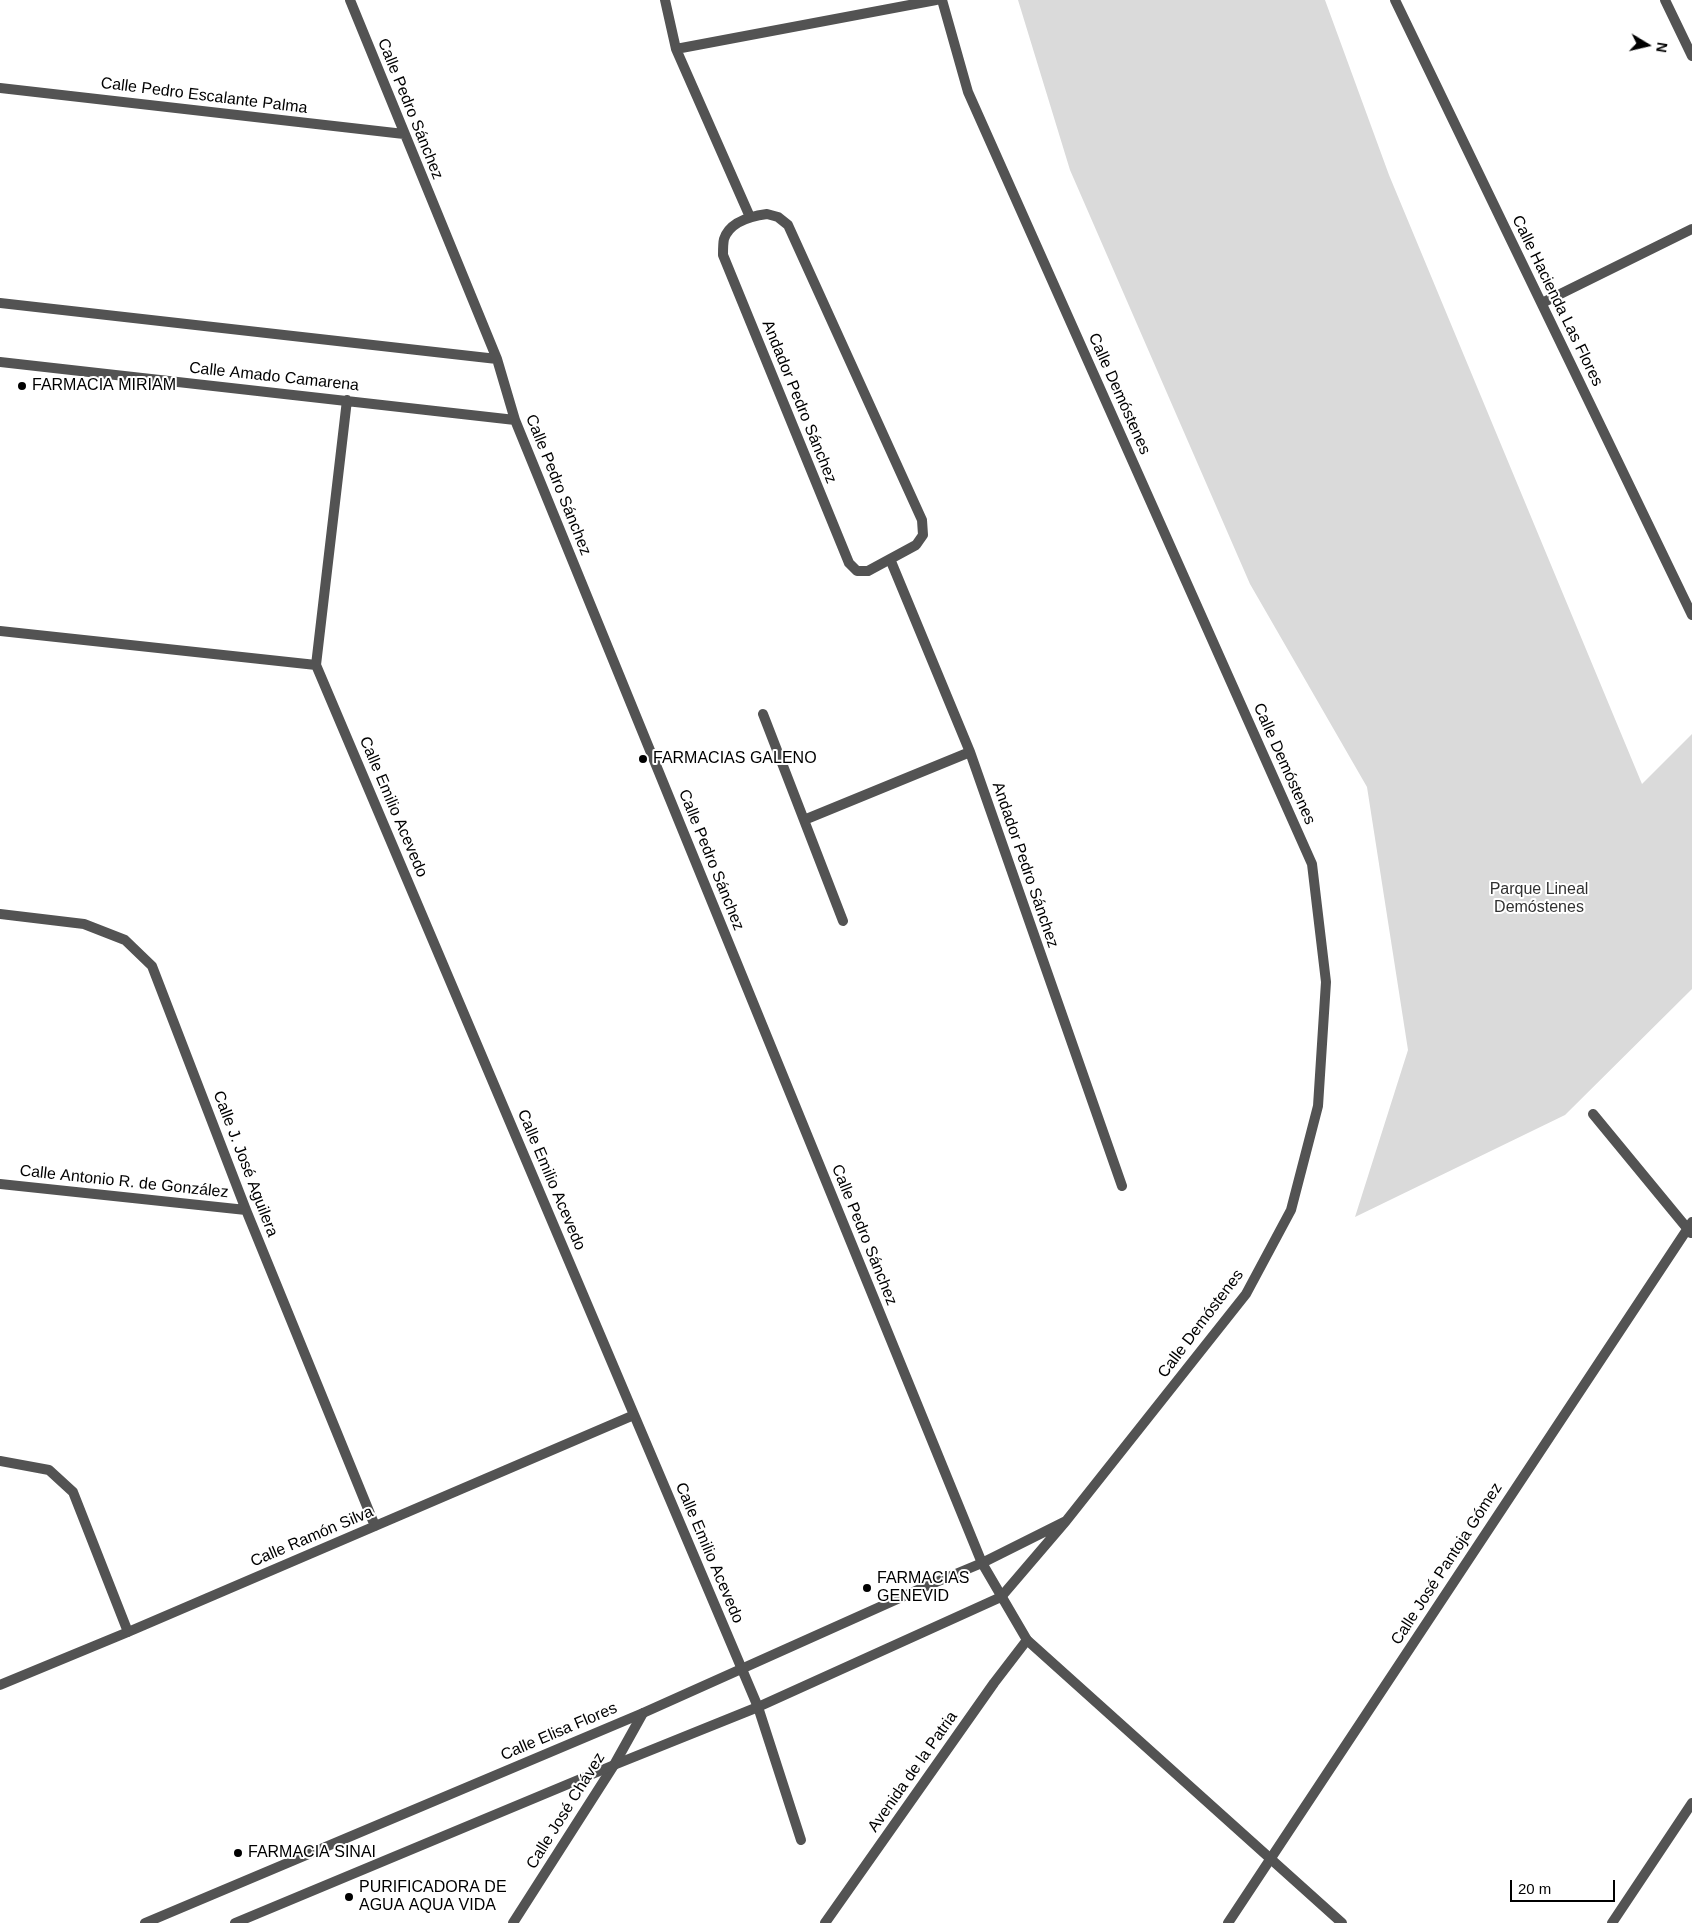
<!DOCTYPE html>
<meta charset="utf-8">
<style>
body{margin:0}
#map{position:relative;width:1692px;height:1923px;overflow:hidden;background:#fff;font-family:Helvetica,sans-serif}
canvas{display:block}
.north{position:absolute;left:1622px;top:20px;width:50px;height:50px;-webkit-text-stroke:4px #fff;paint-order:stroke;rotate:99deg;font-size:14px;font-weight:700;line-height:20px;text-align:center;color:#000}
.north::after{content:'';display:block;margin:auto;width:18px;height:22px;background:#000;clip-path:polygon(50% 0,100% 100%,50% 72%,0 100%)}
.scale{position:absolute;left:1510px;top:1880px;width:105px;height:22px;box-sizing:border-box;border:2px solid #000;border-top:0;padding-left:6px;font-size:15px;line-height:18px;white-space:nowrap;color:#000;-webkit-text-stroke:4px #fff;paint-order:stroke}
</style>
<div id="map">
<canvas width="1692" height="1923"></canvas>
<div class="north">N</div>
<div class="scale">20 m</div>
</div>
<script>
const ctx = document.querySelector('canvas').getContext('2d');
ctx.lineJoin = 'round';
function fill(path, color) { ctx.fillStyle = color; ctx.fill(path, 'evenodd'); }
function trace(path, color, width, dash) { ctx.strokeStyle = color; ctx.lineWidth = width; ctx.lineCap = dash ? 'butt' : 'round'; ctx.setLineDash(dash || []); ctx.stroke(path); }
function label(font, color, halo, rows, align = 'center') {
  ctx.font = font + ' Helvetica,sans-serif'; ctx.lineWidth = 4; ctx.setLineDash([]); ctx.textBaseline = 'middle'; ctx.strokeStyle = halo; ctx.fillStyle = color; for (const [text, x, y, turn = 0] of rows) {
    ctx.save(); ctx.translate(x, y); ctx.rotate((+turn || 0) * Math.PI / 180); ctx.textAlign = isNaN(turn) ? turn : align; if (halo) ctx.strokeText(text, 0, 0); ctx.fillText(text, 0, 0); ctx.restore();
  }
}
fill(new Path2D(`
 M1018,0H1325L1389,175L1642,784L1692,734V989L1565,1115L1355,1217L1408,1050L1367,787L1250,584L1070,170Z`), '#dadada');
trace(new Path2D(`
 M758,1707L801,1840`), '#535353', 10);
trace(new Path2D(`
 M350,0L497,359L515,420L982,1563L1066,1521
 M665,0L676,49L750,217
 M942,0L968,92L1312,864L1326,982L1318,1106L1291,1210L1246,1294L1066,1521L1001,1597
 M1395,0L1692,615
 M1665,0L1692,56
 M676,49L936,0
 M0,88L404,134
 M767,214L778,217L788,225L922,520L923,535L916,545L868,571H857L849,563L723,255C723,250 723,243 724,239C730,221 752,216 767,214Z
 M0,303L497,359
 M1542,303L1692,229
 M0,362L515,420
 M347,400L316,665L758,1707
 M890,559L970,752L1122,1186
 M0,631L316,665
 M763,714L843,921
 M804,820L970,752
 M0,914L84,924L125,940L152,966L246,1210L375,1526
 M1593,1114L1691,1233
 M0,1184L246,1210
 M0,1461L49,1470L73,1492L128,1632
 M0,1685L128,1632L634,1415
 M513,1923L614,1765L643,1713
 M825,1923L994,1683L1027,1640
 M1228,1923L1692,1222
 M1612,1923L1692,1803`), '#535353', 10);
trace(new Path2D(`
 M145,1923L643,1713L922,1588L982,1563L1027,1640L1342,1923
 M235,1923L614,1765L758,1707L1001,1597`), '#535353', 10);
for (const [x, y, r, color] of [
 [22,386,5,"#000"],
 [643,759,5,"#000"],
 [867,1588,5,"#000"],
 [238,1853,5,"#000"],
 [349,1897,5,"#000"]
]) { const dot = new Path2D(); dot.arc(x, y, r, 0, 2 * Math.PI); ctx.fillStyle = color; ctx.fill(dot); trace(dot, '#fff', 2); }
label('16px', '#000', '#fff', [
 ["Calle Pedro Escalante Palma",204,96,7],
 ["Calle Pedro Sánchez",410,109,68],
 ["Calle Hacienda Las Flores",1557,301,64],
 ["Calle Amado Camarena",274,377,6],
 ["Calle Demóstenes",1119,394,66],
 ["Andador Pedro Sánchez",799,402,68],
 ["Calle Pedro Sánchez",558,485,68],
 ["Calle Demóstenes",1284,764,66],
 ["Calle Emilio Acevedo",393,807,67],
 ["Calle Pedro Sánchez",711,860,68],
 ["Andador Pedro Sánchez",1025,865,71],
 ["Calle J. José Aguilera",245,1164,69],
 ["Calle Emilio Acevedo",551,1180,67],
 ["Calle Antonio R. de González",124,1182,6],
 ["Calle Pedro Sánchez",864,1235,68],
 ["Calle Demóstenes",1201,1324,-53],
 ["Calle Ramón Silva",312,1537,-23],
 ["Calle Emilio Acevedo",709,1553,67],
 ["Calle José Pantoja Gómez",1447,1564,-57],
 ["Calle Elisa Flores",559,1732,-23],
 ["Avenida de la Patria",913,1772,-55],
 ["Calle José Chávez",566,1811,-58]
]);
label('16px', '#000', '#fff', [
 ["FARMACIA MIRIAM",32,386],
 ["FARMACIAS GALENO",653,759],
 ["FARMACIAS",877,1579],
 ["GENEVID",877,1597],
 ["FARMACIA SINAI",248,1853],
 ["PURIFICADORA DE",359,1888],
 ["AGUA AQUA VIDA",359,1906]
], 'left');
label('16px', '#313131', '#fff', [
 ["Parque Lineal",1539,890],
 ["Demóstenes",1539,908]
]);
</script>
